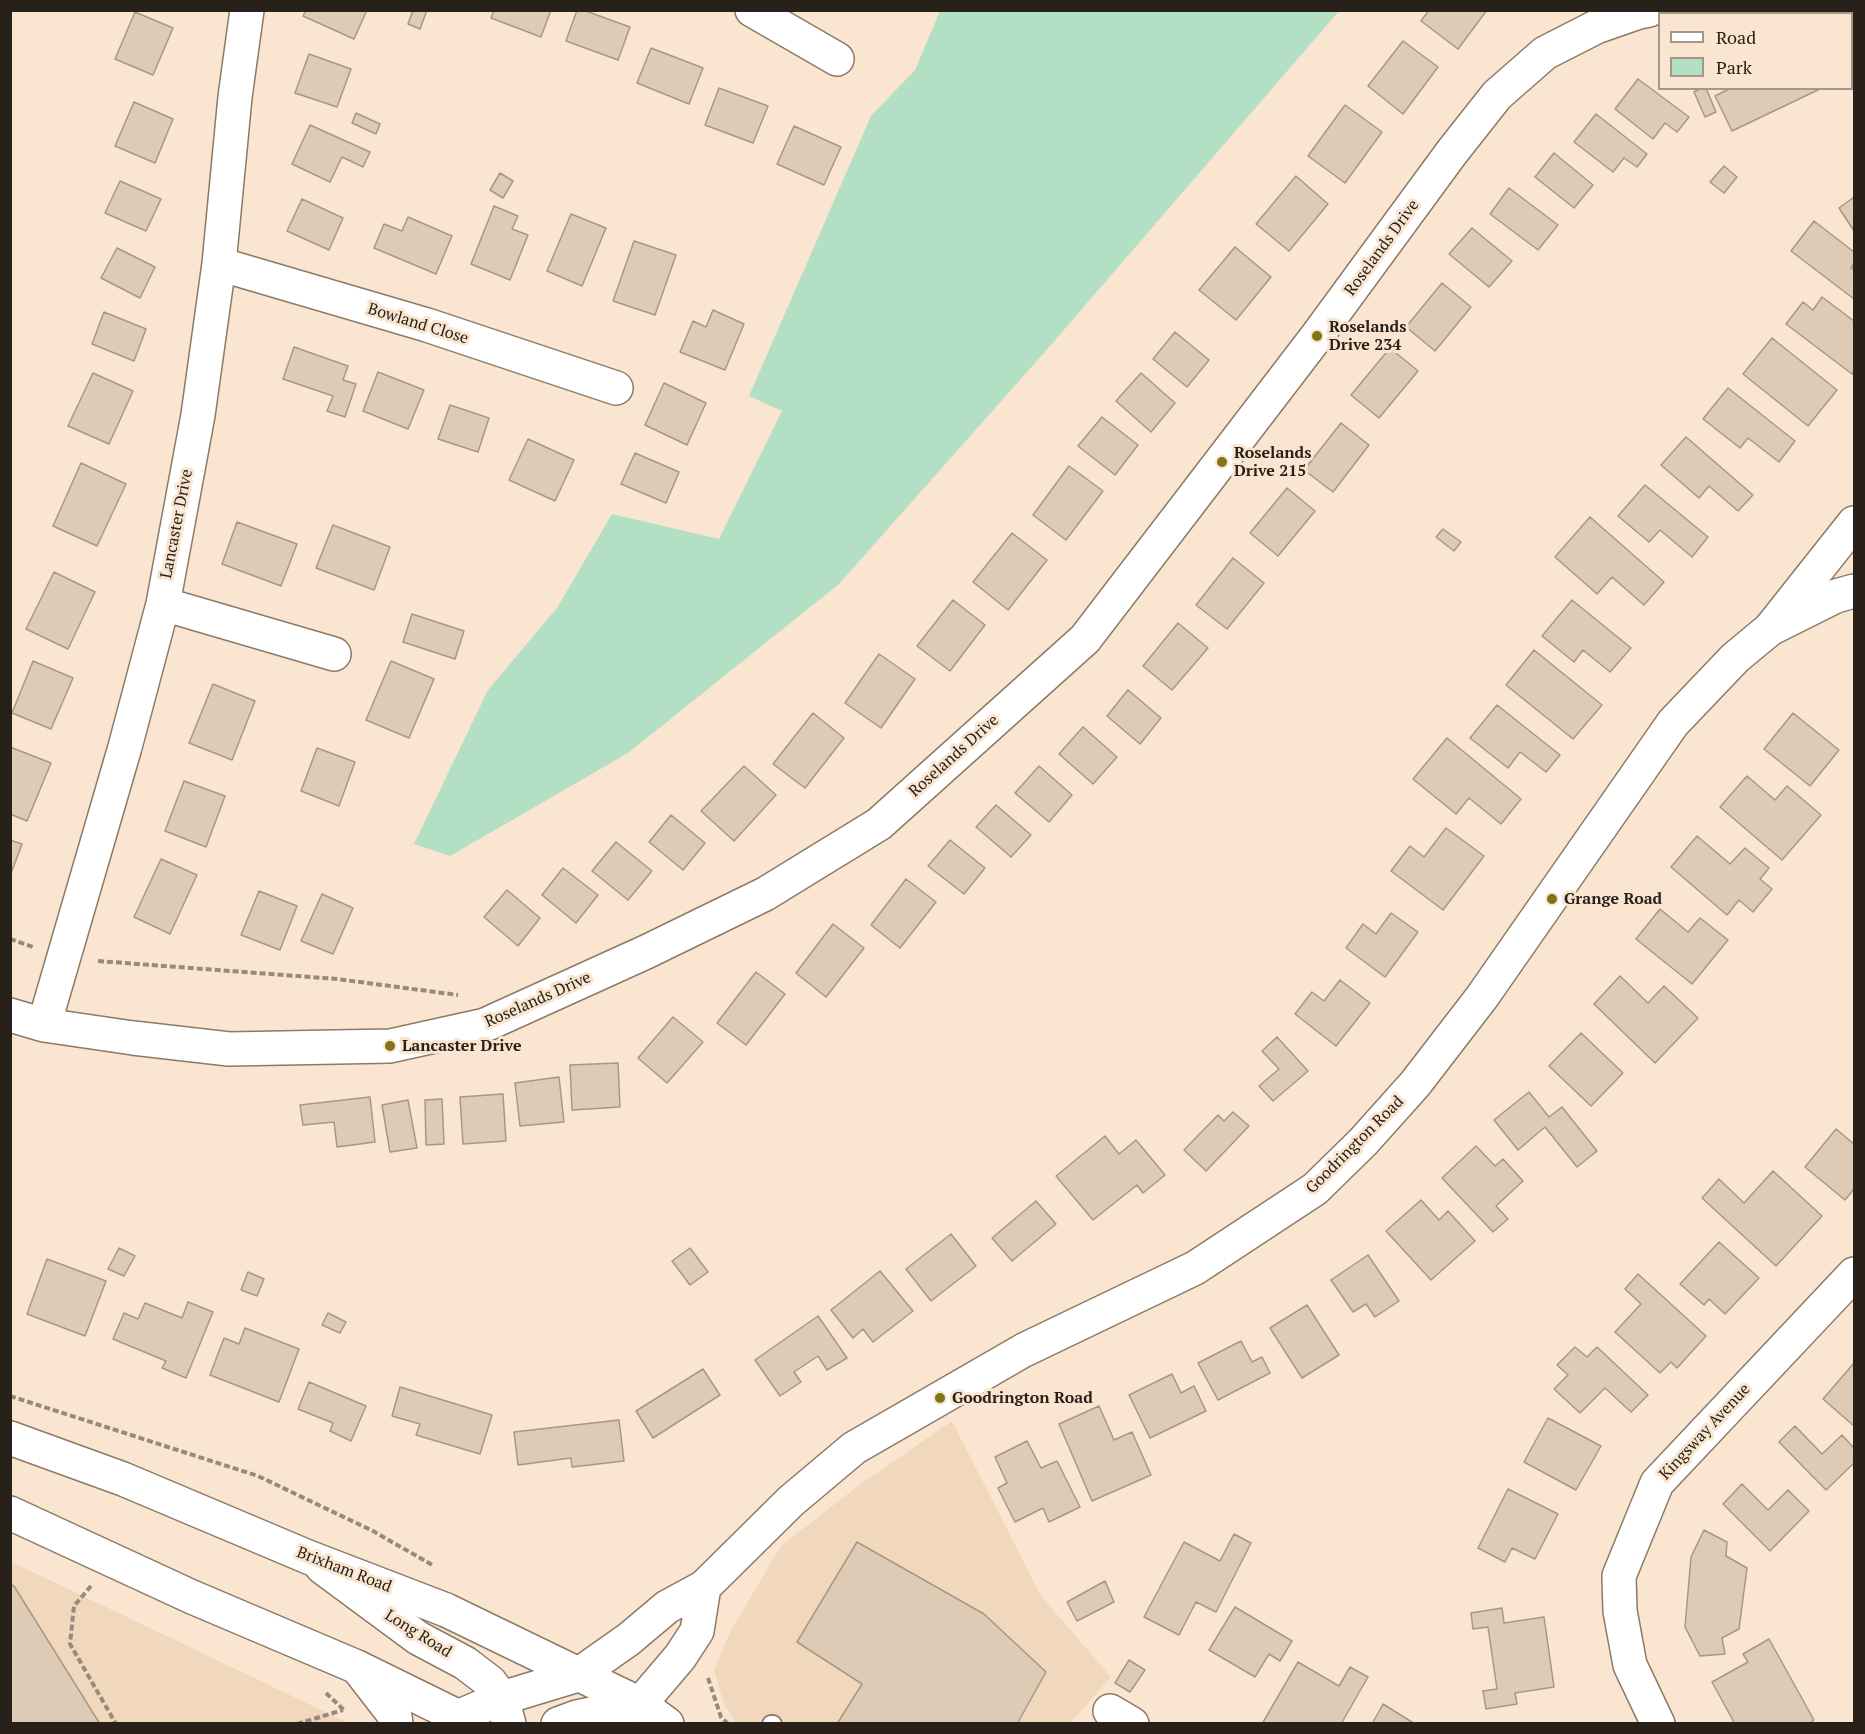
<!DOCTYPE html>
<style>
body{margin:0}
#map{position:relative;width:1865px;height:1734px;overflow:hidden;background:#f9e5d0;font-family:"PT Serif",serif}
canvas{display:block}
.frame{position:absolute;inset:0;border:12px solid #282119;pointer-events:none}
.legend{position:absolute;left:1658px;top:12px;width:195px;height:78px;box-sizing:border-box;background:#f9e5d0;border:2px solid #a59787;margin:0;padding:8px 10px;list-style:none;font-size:18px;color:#282119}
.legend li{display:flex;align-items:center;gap:12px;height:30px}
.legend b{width:30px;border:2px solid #a59787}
</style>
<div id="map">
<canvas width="1865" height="1734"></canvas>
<div class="frame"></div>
<ul class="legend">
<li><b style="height:8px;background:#fff"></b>Road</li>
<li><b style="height:16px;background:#b3dfc4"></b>Park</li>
</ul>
</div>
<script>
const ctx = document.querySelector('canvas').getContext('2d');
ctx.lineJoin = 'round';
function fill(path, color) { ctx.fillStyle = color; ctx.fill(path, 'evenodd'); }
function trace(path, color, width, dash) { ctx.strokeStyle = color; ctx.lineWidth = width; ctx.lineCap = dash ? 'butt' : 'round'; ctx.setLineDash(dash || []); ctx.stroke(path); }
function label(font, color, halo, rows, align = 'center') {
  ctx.font = font + ' "PT Serif",serif'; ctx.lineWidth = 6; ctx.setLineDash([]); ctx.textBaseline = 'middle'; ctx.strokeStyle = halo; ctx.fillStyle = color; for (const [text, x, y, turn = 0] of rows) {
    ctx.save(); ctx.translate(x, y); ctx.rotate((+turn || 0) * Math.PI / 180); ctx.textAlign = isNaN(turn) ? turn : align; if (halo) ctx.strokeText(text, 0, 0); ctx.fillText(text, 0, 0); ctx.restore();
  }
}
fill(new Path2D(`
 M952,1421L1041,1596L1111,1677L1070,1723L737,1724L724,1705L714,1670L731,1630L781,1546L858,1486Z
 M10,1561L344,1721L346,1723H11Z`), '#f1d8bd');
fill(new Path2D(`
 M940,11H1339L1050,346L839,584L628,753L450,856L414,844L488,690L557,608L612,514L719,539L782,411L749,396L871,116L915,70Z`), '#b3dfc4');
const building = new Path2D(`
 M306,10H367L354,39L303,16Z
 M413,10H427L420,29L408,24Z
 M494,10H551L541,37L491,18Z
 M577,10H583L630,27L618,60L566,41Z
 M1429,10H1487L1458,49L1421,21Z
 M135,12L173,28L153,75L115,59Z
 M1403,41L1438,67L1403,114L1368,86Z
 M651,48L703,68L689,104L637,83Z
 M309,54L351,69L337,107L295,93Z
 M1638,79L1689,117L1677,132L1665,123L1653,139L1615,109Z
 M719,88L768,106L753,143L705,125Z
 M1701,88H1706L1716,112L1705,117L1694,92Z
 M1731,88H1822L1732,131L1715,96Z
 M134,102L173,119L155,163L115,146Z
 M1345,105L1382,132L1345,183L1308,156Z
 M356,113L380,124L376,134L352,123Z
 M1596,114L1647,154L1637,167L1624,158L1613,172L1574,142Z
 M310,125L370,152L363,167L342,157L330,182L292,164Z
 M794,126L841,147L824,185L777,164Z
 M1554,153L1593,185L1574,208L1535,177Z
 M1724,166L1737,177L1724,193L1710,182Z
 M500,173L513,181L503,198L490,190Z
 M1296,176L1328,204L1289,251L1256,224Z
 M120,181L161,199L146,231L105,213Z
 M1509,188L1558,225L1538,250L1490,214Z
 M1854,197V231L1839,208Z
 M302,199L343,218L329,250L287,231Z
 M494,206L518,216L512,229L528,235L510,280L471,264Z
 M571,214L606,228L582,286L547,271Z
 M408,217L452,236L436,274L374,248L384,224L402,231Z
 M1814,221L1854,252V263L1851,268L1854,270V299L1791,251Z
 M1472,228L1512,261L1489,287L1449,254Z
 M634,241L676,255L655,315L613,301Z
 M1235,247L1271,277L1236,320L1199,290Z
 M117,248L155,267L140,298L101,278Z
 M1442,283L1471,307L1435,351L1406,327Z
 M1822,297L1854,321V371L1852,374L1786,324L1803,302L1813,310Z
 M713,310L744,324L725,370L680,352L693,321L706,327Z
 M104,312L146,329L134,361L92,344Z
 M1175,332L1209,360L1187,387L1153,359Z
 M1772,338L1837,390L1808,426L1743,374Z
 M294,347L348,366L343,380L356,384L345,417L327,411L333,396L283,379Z
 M1390,348L1418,371L1379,418L1351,395Z
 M378,372L424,390L408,429L363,411Z
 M93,373L133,391L109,444L68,426Z
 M1141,373L1175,403L1151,432L1116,401Z
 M664,383L706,403L687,445L645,425Z
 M1728,388L1795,441L1779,462L1748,438L1740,448L1703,419Z
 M450,405L489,418L478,452L438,439Z
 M1102,417L1138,445L1115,475L1078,446Z
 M1341,423L1369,445L1333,492L1304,470Z
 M1686,437L1753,495L1738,511L1709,486L1699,498L1661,465Z
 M528,439L574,460L555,501L509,480Z
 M635,453L679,472L666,503L621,484Z
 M81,463L126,484L97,546L53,526Z
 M1069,466L1103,491L1066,540L1033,515Z
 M1645,485L1708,537L1692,557L1660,530L1649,542L1618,516Z
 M1287,488L1315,511L1278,556L1250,533Z
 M1590,517L1664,582L1644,605L1612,577L1597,594L1555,557Z
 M237,522L297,544L281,586L222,564Z
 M333,525L390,547L374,590L316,568Z
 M1443,529L1461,542L1454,551L1436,537Z
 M1012,533L1047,560L1008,610L973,582Z
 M1233,558L1264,583L1227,629L1196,605Z
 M54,572L95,592L68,649L26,629Z
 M953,600L985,625L950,671L917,646Z
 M1572,600L1631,648L1610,672L1583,650L1574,662L1542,636Z
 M412,614L464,631L455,659L403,642Z
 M1178,623L1208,648L1172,690L1143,666Z
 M1534,650L1602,705L1573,739L1506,685Z
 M879,654L915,679L881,728L845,703Z
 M33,661L73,678L51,729L12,713Z
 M391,661L434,679L409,738L366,720Z
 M213,684L255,701L232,760L189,743Z
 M1128,690L1161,718L1140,744L1107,716Z
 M1497,705L1560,755L1546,772L1520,752L1508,768L1470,738Z
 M813,713L844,738L805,788L773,764Z
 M1793,713L1839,750L1810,786L1764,749Z
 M1083,727L1117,757L1093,784L1059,754Z
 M1447,738L1521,799L1501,824L1469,798L1456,814L1413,779Z
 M10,747L51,763L27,821L10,814Z
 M317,748L355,762L339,806L301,791Z
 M744,766L776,795L734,841L701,811Z
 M1039,766L1072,795L1049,822L1015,793Z
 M1747,776L1775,800L1787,786L1821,815L1782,860L1720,807Z
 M184,781L225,796L206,847L165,831Z
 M996,805L1031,835L1011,857L976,827Z
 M671,815L705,843L683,870L649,842Z
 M1446,828L1484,856L1443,910L1391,871L1410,846L1424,857Z
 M1697,836L1730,864L1745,848L1769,868L1760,879L1772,889L1753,912L1739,900L1727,915L1671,867Z
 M10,840L22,844L10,876Z
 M950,840L985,868L964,894L928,866Z
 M616,842L652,871L628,900L592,871Z
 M161,859L197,875L170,934L134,917Z
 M563,868L598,895L576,923L542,895Z
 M906,879L936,902L900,948L871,925Z
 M507,890L540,918L518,946L484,917Z
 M259,891L297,906L280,950L241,935Z
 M322,894L353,908L333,954L301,941Z
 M1660,909L1688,932L1700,918L1728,940L1692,984L1636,939Z
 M1391,913L1418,932L1385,977L1346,948L1363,924L1376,934Z
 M833,924L864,948L826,997L796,973Z
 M756,972L785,994L746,1045L717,1023Z
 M1620,976L1648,1003L1664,986L1698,1018L1655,1063L1594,1004Z
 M1340,980L1370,1003L1336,1046L1295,1014L1312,992L1324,1001Z
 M673,1017L703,1042L667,1083L638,1058Z
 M1581,1033L1623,1073L1591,1106L1549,1066Z
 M1277,1037L1308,1071L1273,1101L1259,1086L1279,1069L1262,1051Z
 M618,1063L620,1107L572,1110L570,1065Z
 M559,1077L564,1122L520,1126L515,1083Z
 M1529,1092L1549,1117L1562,1107L1597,1151L1577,1167L1545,1127L1518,1150L1494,1120Z
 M503,1094L506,1141L463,1144L460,1097Z
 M370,1097L375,1142L337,1147L334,1122L303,1125L300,1105Z
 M442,1099L444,1144L426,1145L425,1100Z
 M408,1100L417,1148L390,1152L382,1105Z
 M1233,1112L1249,1126L1206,1171L1184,1150L1218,1115L1224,1121Z
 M1836,1129L1854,1144V1189L1845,1200L1805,1167Z
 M1105,1136L1119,1154L1136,1140L1165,1175L1143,1193L1137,1185L1093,1220L1056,1176Z
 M1476,1146L1495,1166L1503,1159L1523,1181L1496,1206L1508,1219L1493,1232L1442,1178Z
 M1773,1171L1822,1216L1776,1266L1702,1198L1719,1179L1744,1203Z
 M1421,1200L1439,1220L1448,1211L1475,1241L1431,1280L1386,1231Z
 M1036,1201L1056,1224L1012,1261L992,1238Z
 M951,1234L976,1266L931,1301L906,1269Z
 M1719,1242L1759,1278L1725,1314L1709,1299L1704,1305L1680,1284Z
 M119,1248L135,1256L124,1276L108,1269Z
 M690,1248L708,1272L690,1285L672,1261Z
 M1368,1255L1399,1301L1375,1317L1366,1304L1353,1312L1331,1280Z
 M47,1259L106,1281L85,1336L27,1314Z
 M880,1271L913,1311L873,1342L863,1329L853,1338L831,1310Z
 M248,1272L264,1279L257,1296L241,1290Z
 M1638,1274L1706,1336L1677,1368L1671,1362L1660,1373L1615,1332L1641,1304L1625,1289Z
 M188,1302L213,1312L186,1378L162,1368L166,1361L113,1339L124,1313L138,1319L145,1303L182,1318Z
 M1307,1305L1339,1355L1302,1378L1270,1328Z
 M328,1313L346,1322L340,1333L322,1325Z
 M818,1316L847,1358L827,1370L818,1356L794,1372L801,1382L780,1396L755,1360Z
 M245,1328L299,1349L279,1402L210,1375L224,1338L239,1344Z
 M1241,1341L1252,1362L1262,1357L1270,1373L1218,1400L1198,1363Z
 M1575,1347L1587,1357L1597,1347L1648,1395L1631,1412L1605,1388L1580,1413L1554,1389L1568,1375L1557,1365Z
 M1854,1363V1426L1823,1399Z
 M703,1369L720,1395L653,1438L636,1411Z
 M1172,1374L1181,1393L1194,1386L1206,1411L1150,1438L1129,1395Z
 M309,1382L366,1406L351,1441L330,1431L333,1423L298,1409Z
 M400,1387L492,1415L480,1454L416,1435L420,1424L392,1416Z
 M1099,1406L1114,1440L1132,1432L1151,1475L1092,1501L1059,1424Z
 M1548,1418L1601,1446L1576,1490L1524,1462Z
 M619,1420L624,1461L572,1467L571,1458L518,1465L514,1432Z
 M1795,1426L1822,1454L1842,1435L1854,1448V1463L1826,1490L1779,1442Z
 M1027,1441L1041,1468L1057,1461L1080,1507L1049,1522L1043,1508L1015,1522L998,1488L1007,1483L995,1457Z
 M1742,1484L1768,1510L1788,1490L1809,1511L1770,1551L1723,1504Z
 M1508,1489L1558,1514L1535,1559L1512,1548L1505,1562L1478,1548Z
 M1704,1530L1727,1542L1726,1556L1747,1568L1739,1629L1722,1638L1725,1654L1700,1656L1685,1627L1691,1557Z
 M1234,1534L1251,1543L1216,1612L1196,1602L1179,1635L1144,1617L1184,1542L1220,1561Z
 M857,1542L984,1614L1046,1672L1017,1724H837L862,1684L797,1642Z
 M1105,1581L1114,1602L1077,1621L1067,1602Z
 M10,1584L14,1586L100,1724H10Z
 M1235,1607L1292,1641L1280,1661L1269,1654L1255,1677L1209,1650Z
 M1502,1608L1504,1623L1544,1617L1554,1687L1515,1693L1517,1704L1486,1709L1483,1691L1497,1689L1488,1627L1473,1629L1471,1613Z
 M1769,1639L1814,1720L1808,1724H1735L1712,1682L1748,1662L1743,1654Z
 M1129,1660L1145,1670L1130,1692L1115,1683Z
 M1298,1662L1339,1686L1350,1667L1368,1677L1341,1724H1262Z
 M1383,1704L1415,1724H1372Z`);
fill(building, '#ddcbb6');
trace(building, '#a99784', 1.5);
const service = new Path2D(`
 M771,1724H773`);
const minor = new Path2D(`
 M752,10L837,59
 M219,264L427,325L616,388
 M163,604L334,654
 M1770,629L1854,523
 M10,1015L44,1025L133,1038L229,1049L390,1046L485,1025L646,952L765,894L879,824L1085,639L1317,336L1452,152L1497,95L1545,53L1596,27L1639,12L1649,10
 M44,1025L125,747L163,604L198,415L219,264L235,97L247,10
 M322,1567L418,1638L465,1663L490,1682L502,1698L509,1724
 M357,1667L395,1716L396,1724
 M1110,1711L1132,1724
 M1658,1724L1630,1665L1620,1611L1619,1576L1657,1483L1854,1274`);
const tertiary = new Path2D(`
 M460,1716L502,1698L578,1675L629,1639L667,1607L704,1587L791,1501L854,1448L1024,1350L1195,1268L1315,1189L1363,1142L1415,1084L1482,997L1673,723L1735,658L1770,629L1836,596L1854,591
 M558,1724L577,1717L640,1704L680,1657L697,1631L704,1587`);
const primary = new Path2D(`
 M10,1438L123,1479L308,1557L446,1610L640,1704L667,1724
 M10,1513L192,1597L357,1667L473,1724`);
trace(service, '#8c7a67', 20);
trace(minor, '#8c7a67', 36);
trace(tertiary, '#8c7a67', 36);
trace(primary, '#8c7a67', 36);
trace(new Path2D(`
 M10,939L33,947
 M98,961L337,979L458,995
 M10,1396L258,1476L373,1531L434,1566
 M91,1586L74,1606L70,1644L116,1724
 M708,1678L721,1717L728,1724
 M326,1693L344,1710
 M297,1724L343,1710`), '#97897b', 4, [6, 3]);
trace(service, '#fff', 16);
trace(minor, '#fff', 33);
trace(tertiary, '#fff', 33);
trace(primary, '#fff', 33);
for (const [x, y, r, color] of [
 [1317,336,6,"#7d7518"],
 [1222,462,6,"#7d7518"],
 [1552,899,6,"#7d7518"],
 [390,1046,6,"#7d7518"],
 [940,1398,6,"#7d7518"]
]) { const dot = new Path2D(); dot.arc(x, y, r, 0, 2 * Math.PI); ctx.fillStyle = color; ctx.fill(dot); trace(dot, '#f9e5d0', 2); }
label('16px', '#282119', '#f9e5d0', [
 ["Roselands Drive",1382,248,-54],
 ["Bowland Close",418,324,17],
 ["Lancaster Drive",177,524,-79],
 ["Roselands Drive",954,756,-42],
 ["Roselands Drive",538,1000,-24],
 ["Goodrington Road",1355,1145,-45],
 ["Kingsway Avenue",1705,1432,-47],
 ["Brixham Road",344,1570,21],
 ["Long Road",418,1634,32]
]);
label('bold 16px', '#282119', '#f9e5d0', [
 ["Roselands",1329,327],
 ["Drive 234",1329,345],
 ["Roselands",1234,453],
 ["Drive 215",1234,471],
 ["Grange Road",1564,899],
 ["Lancaster Drive",402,1046],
 ["Goodrington Road",952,1398]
], 'left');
</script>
